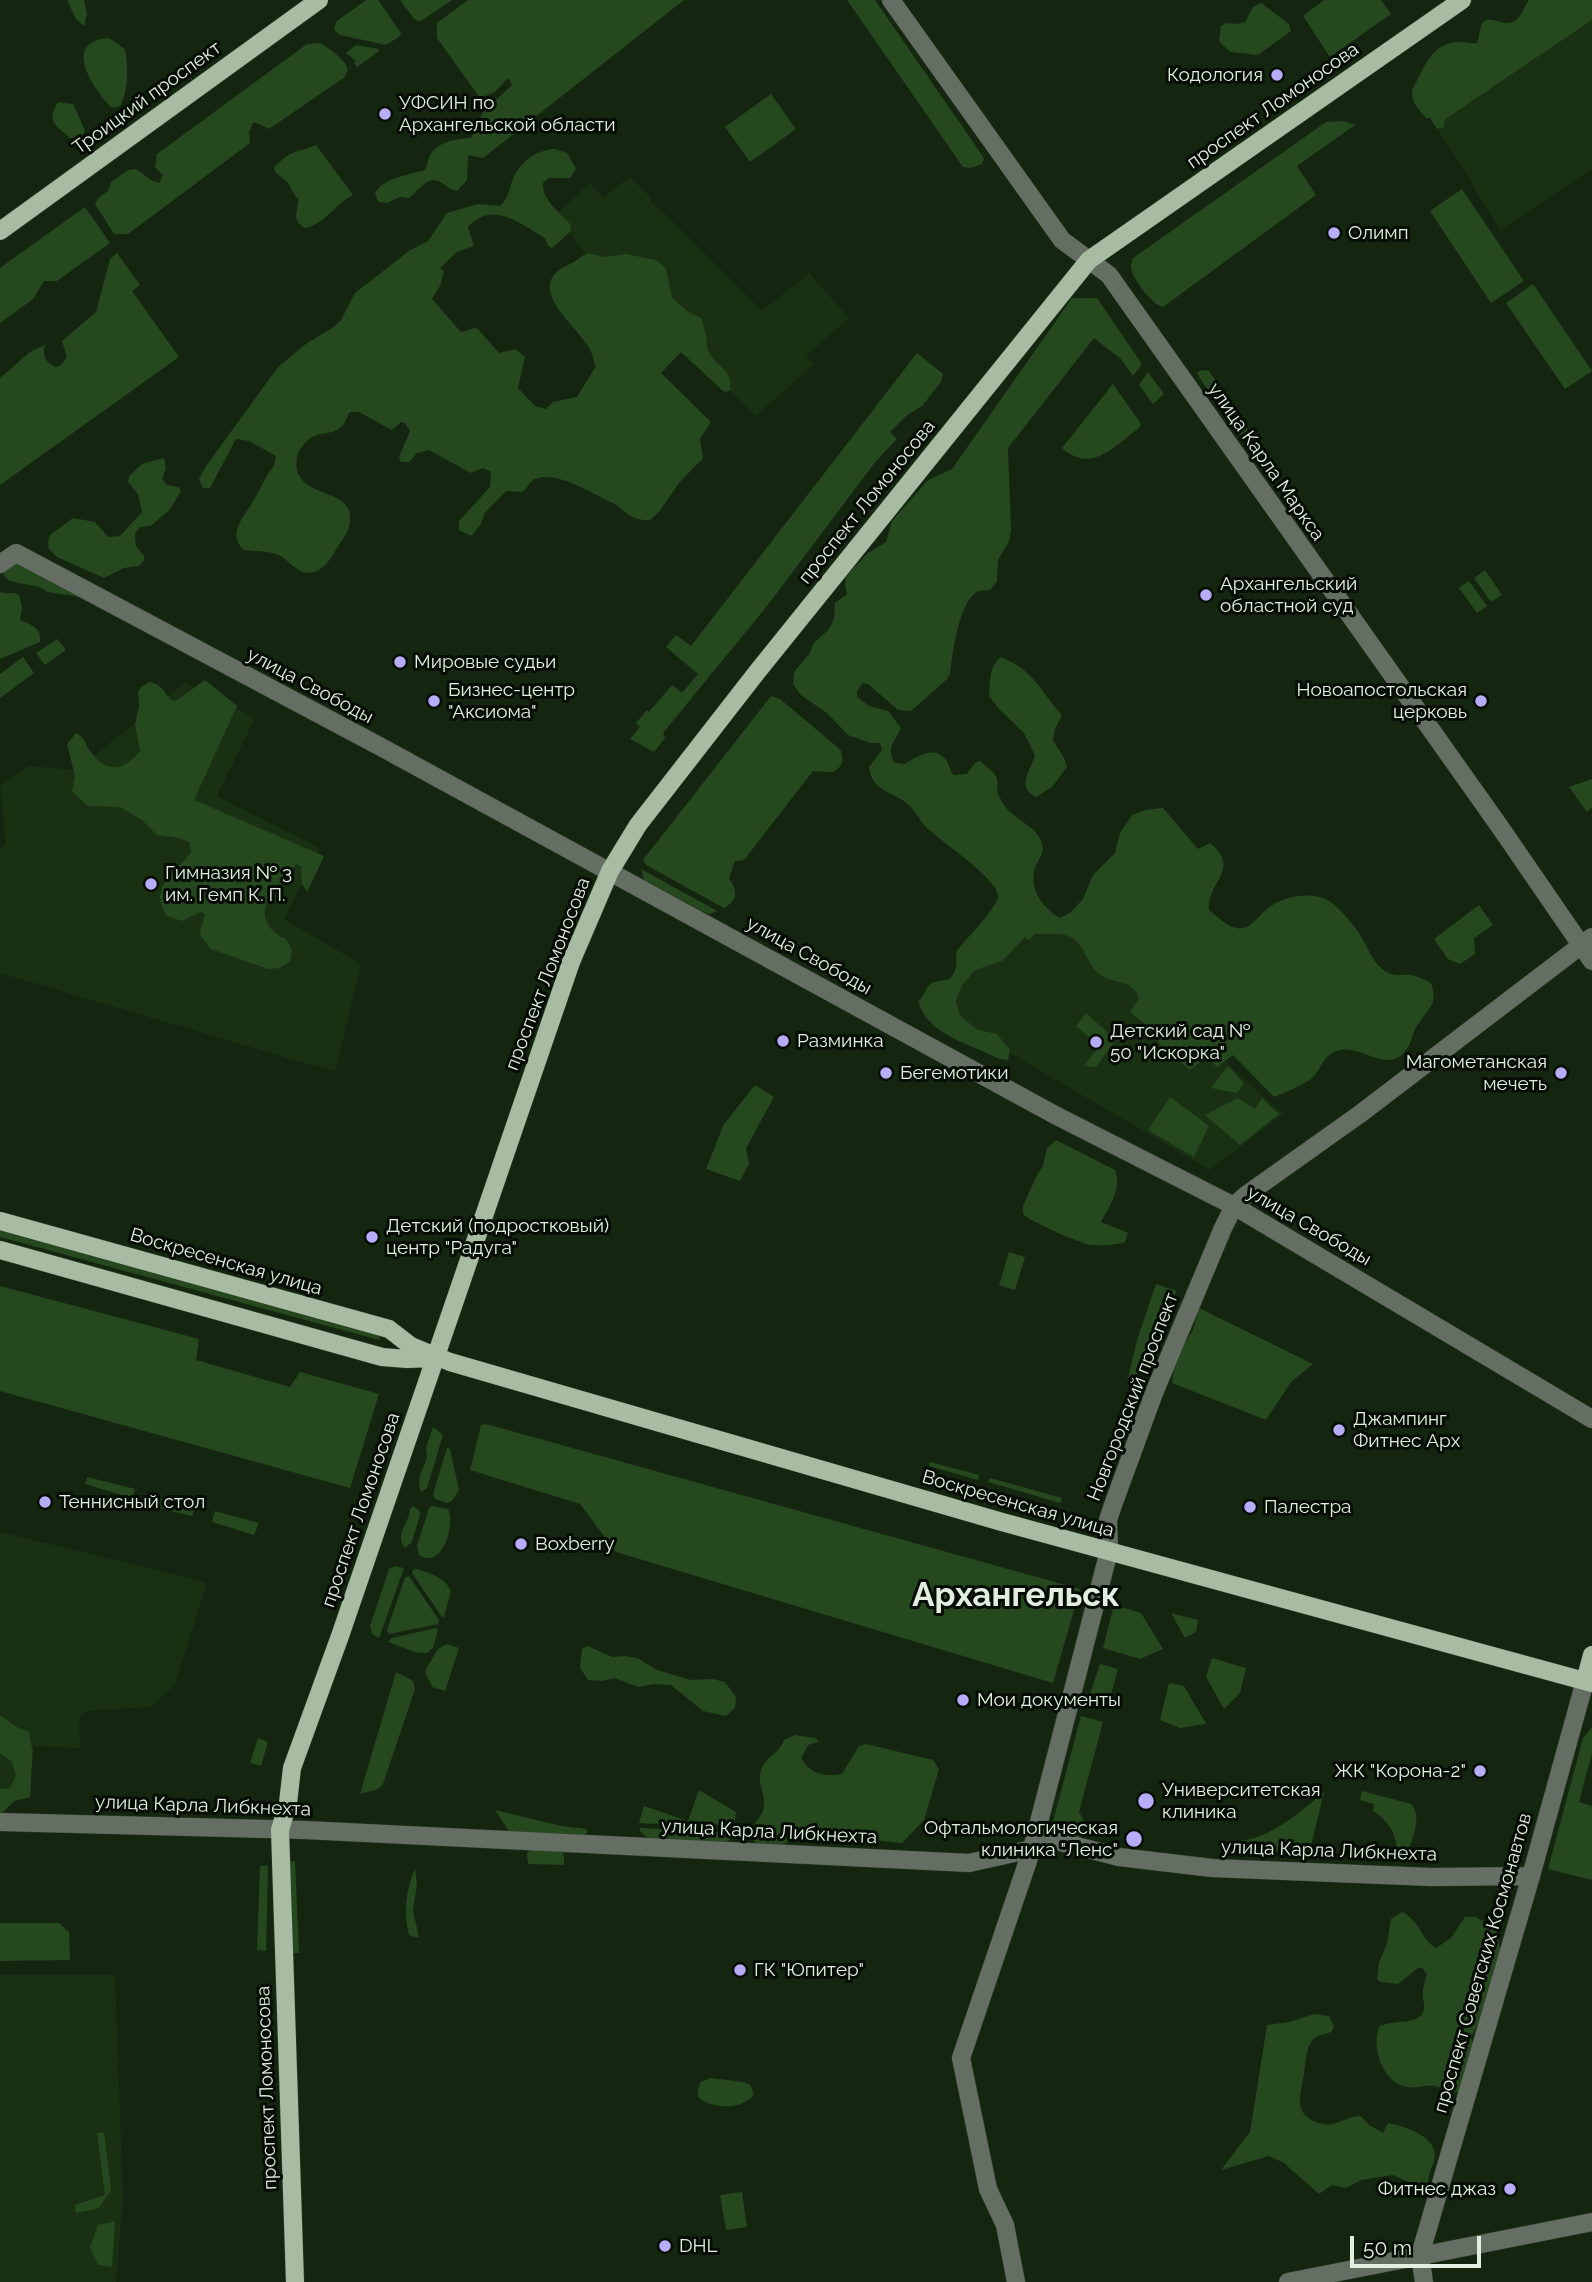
<!DOCTYPE html>
<meta charset="utf-8">
<style>
body{margin:0}
#map{position:relative;width:1592px;height:2282px;overflow:hidden;background:#142610;font-family:Raleway,sans-serif}
canvas{display:block}
.scale{position:absolute;left:1350px;top:2236px;width:131px;height:32px;box-sizing:border-box;border:4px solid #e2eedf;border-top:0;padding-left:9px;font-size:21px;line-height:24px;white-space:nowrap;color:#e2eedf;-webkit-text-stroke:5px #060d05;paint-order:stroke}
</style>
<div id="map">
<canvas width="1592" height="2282"></canvas>
<div class="scale">50 m</div>
</div>
<script>
const ctx = document.querySelector('canvas').getContext('2d');
ctx.lineJoin = 'round';
function fill(path, color) { ctx.fillStyle = color; ctx.fill(path, 'evenodd'); }
function trace(path, color, width, dash) { ctx.strokeStyle = color; ctx.lineWidth = width; ctx.lineCap = dash ? 'butt' : 'round'; ctx.setLineDash(dash || []); ctx.stroke(path); }
function label(font, color, halo, rows, align = 'center') {
  ctx.font = font + ' Raleway,sans-serif'; ctx.lineWidth = 6; ctx.setLineDash([]); ctx.textBaseline = 'middle'; ctx.strokeStyle = halo; ctx.fillStyle = color; for (const [text, x, y, turn = 0] of rows) {
    ctx.save(); ctx.translate(x, y); ctx.rotate((+turn || 0) * Math.PI / 180); ctx.textAlign = isNaN(turn) ? turn : align; if (halo) ctx.strokeText(text, 0, 0); ctx.fillText(text, 0, 0); ctx.restore();
  }
}
fill(new Path2D(`
 M1592,20V169L1500,231L1464,170L1435,126Z
 M630,177L650,197L651,203L663,212L762,311L809,273L849,318L806,356L814,365L755,416L730,390V387L615,259L587,257L557,214L590,183L603,197Z
 M185,683L255,718L217,796L320,848L284,919L361,964L335,1072L0,973V849L6,844L0,786L28,766L76,770Z
 M1025,894L1132,970L1184,1024L1283,1114L1210,1170L935,1009Z
 M0,1532L207,1582L175,1685L150,1707L86,1711L79,1717L80,1748L33,1746L30,1797L0,1796Z
 M0,1975H115L123,2198L116,2282H0Z`), '#193013');
fill(new Path2D(`
 M67,0H84L87,14L84,26L76,19Z
 M366,0H378L401,33L399,37L386,45L340,35L335,31L334,27L337,21Z
 M400,0H452L421,21L415,20Z
 M468,0H684L483,158L468,155L467,180L457,191C450,189 447,187 442,183C428,173 420,190 409,198L400,197L387,203L378,202L375,193C385,177 409,175 425,170C427,166 427,162 429,158C436,141 456,139 471,138L483,112L512,85L510,80L507,79L495,92L480,98L437,38V23Z
 M847,0H875L984,158L982,164L970,168L963,167Z
 M1324,0H1381L1391,14L1330,57L1303,16Z
 M1529,0H1592V20L1444,120V127L1437,129L1430,118H1426C1419,109 1411,103 1412,90C1423,71 1430,45 1455,42C1463,41 1470,44 1477,43C1479,38 1479,31 1481,26C1487,12 1501,27 1512,22C1522,19 1523,7 1529,0Z
 M1261,3L1289,24L1291,31L1258,55L1230,52L1219,41L1221,26L1226,23L1236,24L1245,22L1253,7Z
 M109,38L125,49C128,66 129,90 120,106L112,108C94,90 60,41 109,38Z
 M318,43C325,44 342,58 346,65C349,70 347,72 345,77L269,129L257,123H253L249,132L250,143L128,234H114L95,204L98,198L108,191L111,182L128,170L136,169L151,180L159,183L163,175L155,167L157,154L307,44Z
 M356,45L379,49V51L357,67L354,63L356,61L346,53Z
 M771,94L796,129L750,162L725,127Z
 M58,102L73,104L85,131L81,138H70C55,124 46,123 58,102Z
 M1343,121L1355,125L1297,166L1316,195L1163,307C1152,305 1134,280 1131,269C1130,266 1132,261 1133,258L1326,122Z
 M316,145L353,195C336,203 324,225 305,228C291,220 298,212 298,199C291,192 291,185 285,180C279,174 276,176 274,168C289,150 297,153 316,145Z
 M555,149L567,153L576,169L570,178H549L543,183C541,199 561,214 571,225L570,232L552,248L548,246L545,238C521,225 494,199 468,227L474,246L457,252L440,268L444,271L440,286L432,299L461,332L474,328L478,329L499,353L515,349L525,357L518,388L535,406L546,409L553,402L577,397L596,366C593,360 592,351 588,346C573,323 522,284 570,264C577,261 581,255 589,253L604,257L626,254L656,260L666,268L672,298L687,311L701,318C702,324 705,329 706,335C707,341 706,346 709,352C716,367 734,370 730,390L726,392L722,390L681,352L661,373L711,422L700,439L703,458L679,483L659,512L650,520C628,521 627,510 611,502C593,494 553,468 533,480C529,483 527,489 522,492L506,491L484,514L481,524L471,536L459,530V521L490,487L491,472L483,468L471,473L429,450L417,453L409,462H401L399,457L410,431L405,423L401,422L392,430L359,412H350C347,416 346,422 342,426C328,439 316,427 302,447C299,451 298,451 297,456C289,505 361,481 349,528C347,534 336,548 333,555C327,564 319,573 308,573C295,572 288,558 276,554C267,551 254,551 244,550C226,534 245,515 254,500C261,488 265,476 274,466L276,456L249,441L236,439L210,488H203L199,479L206,466L278,367L307,343L334,327L341,320L355,293L409,251L428,241L447,213L478,204L500,206C508,199 509,191 512,181C519,163 535,150 555,149Z
 M1462,189L1524,281L1491,303L1430,211Z
 M85,207L110,243L57,281H44L33,299L0,323V268Z
 M117,253L140,285L132,291L179,357L0,485V378L30,352L45,345C42,355 45,362 55,367L60,366L67,357L62,341L96,312L110,259Z
 M1533,284L1592,371L1565,389L1506,303Z
 M1072,298H1097L1142,364L1133,376L1121,359L1094,338L1008,448L1011,531L1009,541L998,560L997,581L990,590C987,591 983,590 979,591C959,598 952,656 950,674L947,679L911,711L898,710L868,684L863,683L857,691V697L869,706L888,711L901,728C895,742 885,747 895,763L904,764C916,758 933,744 946,760C950,765 949,770 954,775L967,774L975,763L980,761C993,773 1000,773 997,792C1000,798 1003,805 1009,811C1019,821 1035,827 1041,841C1047,854 1036,860 1034,872C1030,891 1045,910 1060,918L1071,912L1083,899L1093,875L1115,853L1120,833L1132,815L1145,810L1163,808L1198,849L1210,843C1242,870 1207,881 1209,910C1216,916 1227,926 1236,928C1250,931 1258,916 1267,909C1281,897 1306,892 1323,898C1335,901 1358,929 1363,940C1370,952 1373,963 1385,971C1393,977 1402,974 1411,975C1418,976 1425,980 1431,983C1439,1006 1427,1009 1417,1026C1412,1033 1412,1043 1406,1050C1387,1076 1360,1042 1337,1051C1322,1056 1322,1069 1312,1078C1307,1083 1283,1094 1274,1097L1233,1055L1217,1067L1212,1062L1202,1061L1190,1070L1160,1045L1154,1031L1130,1012L1139,999C1133,978 1114,985 1099,974C1086,965 1085,941 1068,936C1059,933 1045,934 1035,934L1029,940L1025,937L1002,961L975,970L962,986L956,1001L960,1016L978,1030L997,1034L1010,1050L1008,1060L999,1059C972,1044 928,1036 918,1001C925,996 925,987 932,983C938,980 944,981 950,979C957,971 957,963 956,952C964,941 996,909 998,897C1000,880 940,841 926,827C920,821 916,812 910,806C895,791 872,793 869,767L882,750L880,743H870L848,735L827,713L801,695L793,684L794,672L809,654L814,643L829,629L834,619L835,603L847,594L845,585L846,576L868,553L886,542L892,521L928,480L952,469Z
 M917,353L943,374L941,382L922,406L907,415L890,432L897,439L876,461L767,606L663,733L665,738L654,752L630,739L640,727L636,723L647,710L649,712L672,685L682,693L698,674L666,647L676,635L691,646Z
 M1202,370L1209,371L1247,428L1250,438L1244,442L1199,377L1197,372Z
 M1148,372L1164,394L1153,404L1139,385Z
 M1113,384L1141,424L1139,428C1113,447 1092,474 1062,448Z
 M164,458L166,468L162,479L167,485L179,487L181,491L170,509L151,526L140,527L135,534L136,546L144,556V560L139,566L124,568L104,578L57,557L49,549L48,542L50,535L73,518L95,522L108,537L120,536L142,512L138,494L128,482L129,476L142,464Z
 M16,562L80,597L48,592L39,587L9,581L2,573L4,569Z
 M1485,570L1502,595L1491,602L1474,578Z
 M1469,581L1487,606L1477,613L1459,588Z
 M0,592C7,595 12,591 19,595L22,608L20,620C31,625 42,627 40,642L0,659Z
 M57,639L66,650L45,665L36,653Z
 M23,657L34,673L0,698V674Z
 M1001,657C1035,671 1039,690 1062,715L1055,729L1053,740L1064,758L1067,767L1052,787L1036,797C1015,786 1031,771 1035,755L1024,733L999,709L989,696C991,680 988,668 1001,657Z
 M205,680L237,706L194,800L324,856L307,892L302,884L301,866L296,864C284,881 254,903 269,926C273,932 279,937 286,939L292,950L290,961L280,968L268,969L211,949L201,937L200,932L205,914L201,912L182,921L167,916C147,887 176,874 191,852L189,842L179,838L157,835L143,821L120,807L88,806L72,791L75,776L67,744L76,733C85,737 84,742 89,750C106,773 123,772 140,751L135,725L139,706L138,692L141,687L150,682C161,684 164,692 171,700L176,701Z
 M771,696L780,699L836,746L841,751L843,761C836,777 826,771 813,771L744,860L735,861L729,878C737,891 739,899 724,908L646,865L643,860Z
 M1592,779V807L1587,812L1569,787Z
 M641,869L717,911L710,914L704,912L644,880Z
 M1479,905L1493,925L1474,938L1475,954L1460,964L1448,959L1434,939Z
 M1086,1013L1116,1040L1096,1067L1084,1066L1099,1046L1076,1026Z
 M1228,1066L1244,1083L1237,1093L1211,1088Z
 M755,1085L774,1097L746,1148L749,1164L740,1181L706,1169L724,1124Z
 M1170,1097L1209,1126L1194,1157L1148,1130Z
 M1238,1098L1255,1109L1262,1098L1279,1114L1240,1145L1205,1115Z
 M1056,1140L1115,1170C1122,1189 1110,1205 1101,1222L1128,1233L1125,1242C1117,1245 1099,1246 1091,1245C1079,1243 1031,1222 1023,1214V1206L1038,1173L1043,1166L1047,1148Z
 M0,1229L381,1334L379,1340L0,1237Z
 M1009,1252L1025,1257L1015,1290L999,1285Z
 M1156,1284L1177,1291L1135,1379L1128,1378L1137,1340Z
 M0,1286L199,1339L196,1360L290,1387L300,1372L379,1394L350,1488L0,1391Z
 M1199,1308L1313,1364L1291,1382L1266,1420L1172,1383L1175,1360L1193,1330Z
 M486,1424L1080,1589L1053,1683L616,1552L580,1504L470,1470L481,1425Z
 M433,1427L443,1435L427,1488L422,1492L419,1488L420,1475L427,1458L426,1448Z
 M447,1448L450,1449L459,1490L452,1501L447,1503L435,1499L433,1494Z
 M930,1462L979,1475L978,1480L929,1466Z
 M87,1477L135,1489L132,1498L85,1484Z
 M990,1478L1062,1498L1060,1503L988,1482Z
 M149,1495L195,1507L192,1516L146,1505Z
 M413,1506L419,1510L420,1515L412,1542L405,1548C394,1535 409,1524 410,1509Z
 M432,1506L448,1509C456,1524 442,1571 419,1555L417,1546L429,1508Z
 M215,1511L259,1523L254,1535L212,1522Z
 M395,1566L404,1568L379,1638L372,1634L370,1626L389,1569Z
 M417,1569C431,1574 445,1577 451,1591L444,1617H442L412,1573L413,1570Z
 M409,1576L439,1620L438,1624L389,1634L387,1630L405,1578Z
 M1114,1605L1141,1613L1163,1649L1140,1659L1103,1648Z
 M1171,1613L1198,1620L1196,1632L1185,1638Z
 M436,1628L438,1630L433,1648L427,1653L415,1652L388,1642L392,1638Z
 M447,1644L459,1648L445,1691L432,1687L425,1671L438,1649Z
 M588,1646L612,1657L624,1656L637,1658L657,1670L691,1680L712,1679L725,1682L736,1697L735,1708L726,1716L703,1711L671,1685L654,1684L638,1687L614,1678L602,1681L588,1680L580,1668L582,1649Z
 M1212,1658L1246,1668L1240,1693L1224,1709L1206,1677Z
 M1100,1664L1118,1669L1108,1705L1088,1700Z
 M396,1672L413,1681L415,1689L383,1784L378,1789L360,1794Z
 M1169,1683L1184,1686L1206,1724L1180,1728L1160,1720Z
 M0,1715L17,1727L29,1732L32,1749L33,1746L30,1797L14,1801L0,1815V1789L10,1788L16,1776L12,1762L0,1753Z
 M1081,1716L1103,1722L1079,1812L1089,1829L1080,1839L1055,1835L1051,1829Z
 M1592,1727V1753L1579,1802L1592,1806V1880L1548,1869L1583,1738Z
 M795,1735L816,1738L818,1742L808,1745L801,1758C810,1774 824,1777 842,1774L859,1746L866,1744L933,1760L939,1769L924,1820L902,1843L842,1837L840,1841L806,1836L780,1845L756,1843L749,1834C752,1823 764,1817 764,1805C765,1792 755,1779 763,1766C769,1755 780,1752 784,1740Z
 M258,1738L268,1742L261,1766L250,1763Z
 M699,1790L736,1812L734,1827L689,1821L690,1826L639,1823L644,1806L688,1821Z
 M1362,1791L1411,1804C1423,1816 1412,1838 1408,1852L1397,1854C1397,1834 1389,1821 1373,1811L1374,1804L1360,1800Z
 M1324,1792L1309,1854L1225,1848L1228,1840C1260,1847 1301,1812 1324,1792Z
 M495,1810L561,1826L587,1829L586,1840L511,1834Z
 M640,1828L735,1833V1836L725,1843L649,1840L640,1831Z
 M532,1846L561,1848L564,1856V1865L528,1864L527,1854Z
 M295,1861L299,1953H291L287,1862Z
 M260,1866H268L266,1951L257,1950Z
 M415,1868L417,1884L413,1910L419,1938L409,1935C403,1911 406,1891 415,1868Z
 M1402,1912C1421,1921 1420,1939 1436,1948L1451,1938L1465,1917H1475L1497,1928L1500,1949L1499,1959L1481,2019L1471,2037L1475,2052L1460,2089L1457,2092C1448,2093 1444,2088 1435,2086C1426,2084 1417,2089 1407,2087C1383,2083 1371,2048 1379,2027C1393,2018 1421,2027 1424,2009C1425,2005 1423,2001 1423,1997C1422,1990 1425,1981 1427,1974L1422,1968H1418L1398,1984L1380,1982L1377,1979L1379,1962L1387,1944L1391,1919Z
 M0,1923H59L69,1932L70,1960L0,1961Z
 M1314,2014L1329,2016L1334,2026L1331,2032C1323,2035 1318,2034 1312,2041C1305,2051 1306,2062 1304,2073C1302,2092 1290,2114 1319,2123C1336,2129 1346,2115 1361,2116L1369,2125L1383,2133L1388,2123C1404,2126 1441,2137 1434,2161C1431,2171 1427,2177 1428,2188L1425,2190L1393,2175L1361,2180L1346,2188L1332,2185L1319,2194L1284,2163L1269,2156L1221,2170L1250,2132L1267,2025L1289,2022Z
 M711,2078L743,2082L750,2085L754,2094C744,2110 712,2110 698,2097V2089L701,2082Z
 M104,2132L111,2190L99,2208L76,2213L75,2205L105,2195L97,2133Z
 M742,2192L747,2227L726,2230L720,2195Z
 M115,2221L112,2267L98,2265L90,2247L98,2225Z`), '#26481e');
const minor = new Path2D(`
 M891,0L1062,240L1109,275L1500,827L1592,961
 M0,564L16,553L381,747L1055,1115L1234,1206L1592,1419
 M0,1822L305,1830L969,1863L1032,1849L1053,1840L1119,1857L1212,1868L1431,1877L1531,1876
 M1016,2282L1005,2225L988,2189L961,2058L1032,1849L1109,1551L1108,1520L1113,1505L1154,1393L1223,1228L1234,1206L1246,1195L1360,1114L1592,937
 M1288,2282L1592,2222
 M1424,2282L1420,2255L1531,1876L1585,1681`);
const major = new Path2D(`
 M0,231L319,0
 M0,1221L389,1329L411,1346L450,1362L1002,1522L1592,1683
 M0,1250L382,1357L407,1359L433,1358
 M1585,1681L1592,1655
 M295,2282L280,1830L288,1803L292,1768L340,1636L571,962L610,871L638,825L757,672L1089,260L1462,0`);
trace(minor, '#31422d', 19);
trace(major, '#31422d', 19);
trace(minor, '#646e62', 18);
trace(major, '#a8bca3', 18);
for (const [x, y, r, color] of [
 [1277,75,7,"#b6acf8"],
 [385,114,7,"#b6acf8"],
 [1334,233,7,"#b6acf8"],
 [1206,595,7,"#b6acf8"],
 [400,662,7,"#b6acf8"],
 [434,701,7,"#b6acf8"],
 [1481,701,7,"#b6acf8"],
 [151,884,7,"#b6acf8"],
 [783,1041,7,"#b6acf8"],
 [1096,1042,7,"#b6acf8"],
 [886,1073,7,"#b6acf8"],
 [1561,1073,7,"#b6acf8"],
 [372,1237,7,"#b6acf8"],
 [1339,1430,7,"#b6acf8"],
 [45,1502,7,"#b6acf8"],
 [1250,1507,7,"#b6acf8"],
 [521,1544,7,"#b6acf8"],
 [963,1700,7,"#b6acf8"],
 [1480,1771,7,"#b6acf8"],
 [1146,1801,9,"#b6acf8"],
 [1134,1839,9,"#b6acf8"],
 [740,1970,7,"#b6acf8"],
 [1510,2189,7,"#b6acf8"],
 [665,2246,7,"#b6acf8"]
]) { const dot = new Path2D(); dot.arc(x, y, r, 0, 2 * Math.PI); ctx.fillStyle = color; ctx.fill(dot); trace(dot, '#060d05', 2.5); }
label('19px', '#e2eedf', '#060d05', [
 ["Кодология",1263,75,"right"],
 ["УФСИН по",399,103],
 ["Архангельской области",399,125],
 ["Олимп",1348,233],
 ["Архангельский",1220,584],
 ["областной суд",1220,606],
 ["Мировые судьи",414,662],
 ["Бизнес-центр",448,690],
 ["\"Аксиома\"",448,712],
 ["Новоапостольская",1467,690,"right"],
 ["церковь",1467,712,"right"],
 ["Гимназия № 3",165,873],
 ["им. Гемп К. П.",165,895],
 ["Детский сад №",1110,1031],
 ["50 \"Искорка\"",1110,1053],
 ["Разминка",797,1041],
 ["Магометанская",1547,1062,"right"],
 ["мечеть",1547,1084,"right"],
 ["Бегемотики",900,1073],
 ["Детский (подростковый)",386,1226],
 ["центр \"Радуга\"",386,1248],
 ["Джампинг",1353,1419],
 ["Фитнес Арх",1353,1441],
 ["Теннисный стол",59,1502],
 ["Палестра",1264,1507],
 ["Boxberry",535,1544],
 ["Мои документы",977,1700],
 ["ЖК \"Корона-2\"",1466,1771,"right"],
 ["Университетская",1162,1790],
 ["клиника",1162,1812],
 ["Офтальмологическая",1118,1828,"right"],
 ["клиника \"Ленс\"",1118,1850,"right"],
 ["ГК \"Юпитер\"",754,1970],
 ["Фитнес джаз",1496,2189,"right"],
 ["DHL",679,2246]
], 'left');
label('19px', '#e2eedf', '#060d05', [
 ["Троицкий проспект",147,98,-36],
 ["проспект Ломоносова",1273,106,-35],
 ["улица Карла Маркса",1266,462,55],
 ["проспект Ломоносова",867,502,-51],
 ["улица Свободы",310,686,28],
 ["улица Свободы",809,956,29],
 ["проспект Ломоносова",548,974,-69],
 ["улица Свободы",1309,1226,30],
 ["Воскресенская улица",226,1262,16],
 ["Новгородский проспект",1133,1397,-69],
 ["Воскресенская улица",1018,1504,16],
 ["проспект Ломоносова",361,1510,-71],
 ["улица Карла Либкнехта",203,1806,2],
 ["улица Карла Либкнехта",769,1832,3],
 ["улица Карла Либкнехта",1329,1851,2],
 ["проспект Советских Космонавтов",1483,1963,-74],
 ["проспект Ломоносова",267,2088,-92]
]);
label('bold 33px', '#e2eedf', '#060d05', [
 ["Архангельск",1016,1596]
]);
</script>
